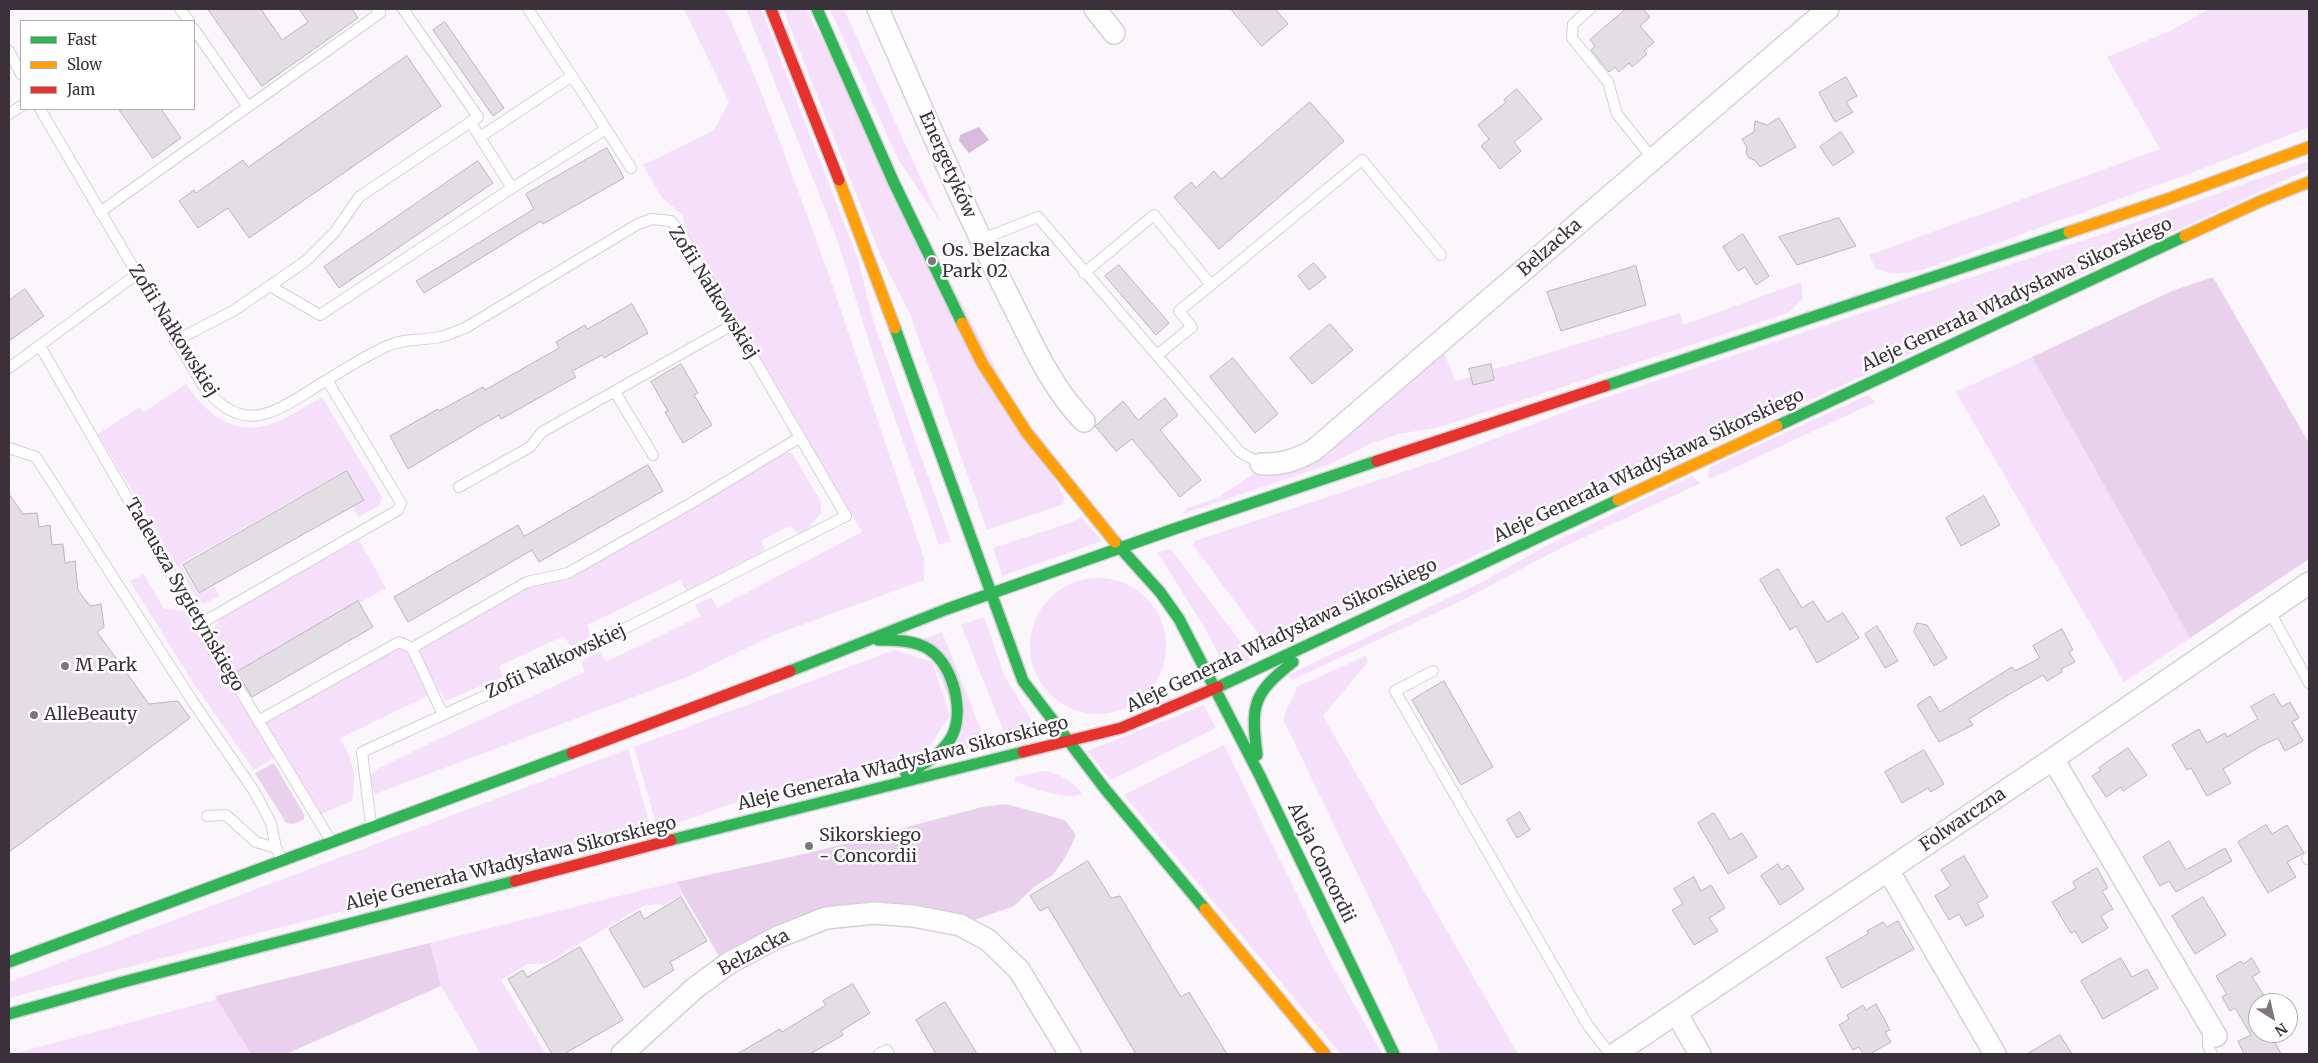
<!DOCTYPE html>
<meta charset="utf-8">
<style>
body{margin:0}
#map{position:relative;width:2318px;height:1063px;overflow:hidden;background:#fbf6fc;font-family:Merriweather,serif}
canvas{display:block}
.frame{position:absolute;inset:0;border:10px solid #3a313b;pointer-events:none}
.legend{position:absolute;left:20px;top:20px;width:175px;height:90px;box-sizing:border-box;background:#fff;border:1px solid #b0adb1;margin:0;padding:6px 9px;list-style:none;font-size:15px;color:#3a313b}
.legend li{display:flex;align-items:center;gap:10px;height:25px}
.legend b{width:25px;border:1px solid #b0adb1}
.north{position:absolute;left:2248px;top:993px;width:50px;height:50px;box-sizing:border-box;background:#fff;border:1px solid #b0adb1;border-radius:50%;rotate:145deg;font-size:14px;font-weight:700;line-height:20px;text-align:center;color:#3a313b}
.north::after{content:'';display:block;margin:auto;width:18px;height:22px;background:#7e767f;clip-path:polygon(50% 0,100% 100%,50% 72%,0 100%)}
</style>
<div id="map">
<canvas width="2318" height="1063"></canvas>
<div class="frame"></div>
<ul class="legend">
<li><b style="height:6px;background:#30b455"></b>Fast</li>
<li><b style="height:6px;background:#ff9f0a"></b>Slow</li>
<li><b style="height:6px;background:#e5322d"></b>Jam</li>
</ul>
<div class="north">N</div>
</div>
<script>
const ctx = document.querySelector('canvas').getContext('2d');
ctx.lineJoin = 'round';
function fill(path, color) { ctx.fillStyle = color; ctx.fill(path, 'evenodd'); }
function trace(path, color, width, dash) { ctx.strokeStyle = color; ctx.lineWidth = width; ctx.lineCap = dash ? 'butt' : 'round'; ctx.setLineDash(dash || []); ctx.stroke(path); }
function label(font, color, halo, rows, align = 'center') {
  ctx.font = font + ' Merriweather,serif'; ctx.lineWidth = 5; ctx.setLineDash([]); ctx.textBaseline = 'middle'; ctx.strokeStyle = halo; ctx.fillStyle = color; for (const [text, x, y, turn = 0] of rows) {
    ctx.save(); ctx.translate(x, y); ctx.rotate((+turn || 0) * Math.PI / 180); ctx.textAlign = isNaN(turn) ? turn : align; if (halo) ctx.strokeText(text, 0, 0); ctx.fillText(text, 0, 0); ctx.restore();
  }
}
fill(new Path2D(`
 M684,9H726L764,99L828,272L924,559V580L774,635L687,677L375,794L371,783V774L379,768L445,736L585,672L581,661L600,652L606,662L701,616L695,605L711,597L717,608L862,532L685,229L683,215L662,198L643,165L714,130L729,102Z
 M746,9H761L858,259L873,320L951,541L939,545L876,364L839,245Z
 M783,9H806L1065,499L1062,505L987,530L910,314L880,254Z
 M830,9H844L941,223L899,161Z
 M2209,9H2309V127L2194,172L1925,269C1907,274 1894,276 1876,269L1869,255L2160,149L2107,57L2172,30Z
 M2309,161V169L1271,650L1193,545L1195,541L1436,461L1586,404L2100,235Z
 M1801,282L1803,299L1788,313L1440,427L1399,434L1369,444L1333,463L1183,514L1187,508L1218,498L1253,474L1263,477L1286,473L1321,458L1444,353L1455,381L1471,377L1473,385L1494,380L1492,370L1680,313L1683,325Z
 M2032,357L2190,638L2124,682L1956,392Z
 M186,384C209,418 240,440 281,420C295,414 308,404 322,397L382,497L380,505L358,517L353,507L365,499L347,470L180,564L198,594L215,586L219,597L203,604L197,599L98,434L140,407L144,412Z
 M1868,395L1876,402L1710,479L1708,475L1710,467Z
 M787,452L792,453L821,502V513L805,532L798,534L791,525L761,541L765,550L686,591L680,580L587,625L592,636L571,647L564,636L499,666L503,677L445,701L421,656L420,650L422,647L532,583L566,580Z
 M1692,476L1701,483L1557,550L1461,601L1292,680L1288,675L1484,581L1546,546Z
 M1081,517L1102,541L1002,576L993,548L1072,522Z
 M359,540L386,588L234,673L214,631L216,625L222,617Z
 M1171,549L1253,659L1227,670L1203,625L1157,552Z
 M144,574L164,609L187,611L274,758L254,770L194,684L130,581Z
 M1030 646a68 68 0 1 1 136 0a68 68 0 1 1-136 0Z
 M984,617L1005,677L1038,731L1007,740L961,625Z
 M942,632L987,745L948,754L963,732L924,639Z
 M397,647L406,649L430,695L340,738C354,763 357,773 352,801L319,815L265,722Z
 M894,650L932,662L950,716L927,750L759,794L658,830L634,747Z
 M1366,656L1368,662L1323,716L1518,1054H1441L1384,929L1284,721C1283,709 1295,700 1296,687Z
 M1204,705L1216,728L1111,780L1087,751Z
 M1224,745L1326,954L1382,1054H1341L1124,795Z
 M628,749L652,831L9,998V982Z
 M1043,771C1059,773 1069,780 1081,791V794C1070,801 1026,787 1015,781V777Z
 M676,882L682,895L663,905L656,904L643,906L545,964H527L501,980L546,1054H481L441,986L430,943Z
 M217,999L251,1054H13Z`), '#f6dffa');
fill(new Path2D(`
 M2213,277L2309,443V559L2190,638L2032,357L2172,291Z
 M274,763L304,814V819L294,824L286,823L255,773Z
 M1006,804L1065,820L1076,835L1066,856L1053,875L1034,887L1014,906L975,920L941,909L893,906L720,958L676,882L809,853L982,807Z
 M430,943L441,986L286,1054H251L215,996Z`), '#e9d1ed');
fill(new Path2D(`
 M979,127L989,140L969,153L959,141L960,135Z`), '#d7badc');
const building = new Path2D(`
 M208,9H261L282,40L308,22L299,9H352L358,18L262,86Z
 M1231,9H1275L1288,24L1262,46Z
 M1626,9H1643L1650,17L1640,26L1654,42L1644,51L1647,54L1632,67L1629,63L1619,72L1615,67L1609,72L1591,50L1595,46L1590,40Z
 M445,22L504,108L493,116L433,30Z
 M407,56L441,106L249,238L228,208L198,228L179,201L194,190L196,193L243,160L248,167Z
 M1846,77L1857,96L1846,102L1853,112L1835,122L1819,93Z
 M1517,89L1542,119L1514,142L1521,151L1500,169L1481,146L1489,139L1478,125L1506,102L1504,100Z
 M1310,102L1344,141L1219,249L1174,197L1191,182L1196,188L1214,171L1221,179Z
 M119,109H161L181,138L153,158Z
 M1779,118L1796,147L1760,167L1756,161L1749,158L1746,153L1747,147L1742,139L1754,132L1755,121L1767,125Z
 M1841,132L1854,152L1833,166L1820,147Z
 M607,148L624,178L543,224L541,221L424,293L416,281L534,209L526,194Z
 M478,161L493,183L339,288L324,267Z
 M1839,218L1856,246L1797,265L1779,237Z
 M1743,234L1769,276L1756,285L1745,267L1738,271L1723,247Z
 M1314,263L1326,277L1309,290L1298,276Z
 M1119,265L1169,323L1156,335L1105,276Z
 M1636,266L1646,305L1561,331L1547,292Z
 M25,289L44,316L9,341V301Z
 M632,304L648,333L604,358L602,355L572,371L576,377L501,419L499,415L485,423L408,469L390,436L438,409L439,411L483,387L485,390L559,348L556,342L585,325L587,329Z
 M1330,324L1353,350L1312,384L1290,358Z
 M1233,358L1278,414L1255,433L1210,377Z
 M681,364L698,393L694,395L712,425L683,443L665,412L668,411L651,382Z
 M1491,364L1494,380L1473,385L1469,369Z
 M1165,398L1178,415L1160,430L1201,480L1180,497L1132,439L1116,451L1095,426L1123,401L1138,420Z
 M648,465L663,491L539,562L532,550L408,622L394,597L518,525L524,536Z
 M347,471L364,500L199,593L183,565Z
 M9,494L23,514L37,513L39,527L50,525L52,545L63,544L65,563L75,561L78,590L90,606L101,604L104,627L97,632L149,704L178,701L190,718L9,852Z
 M1984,496L2000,525L1961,546L1946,518Z
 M1778,569L1802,608L1813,601L1827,622L1843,613L1859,638L1817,663L1796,626L1790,630L1760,580Z
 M358,601L373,627L252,697L237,672Z
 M1917,623L1927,625L1947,658L1934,666L1914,632Z
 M1877,626L1898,661L1885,668L1865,634Z
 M2062,629L2073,650L2069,652L2075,662L2061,669L2062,672L2047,681L2043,675L2013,692L1969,719L1973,725L1939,742L1917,705L1930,696L1940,712L2012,667L2015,671L2040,658L2033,646Z
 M1444,681L1493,767L1461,785L1412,700Z
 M2274,694L2282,707L2290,702L2299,718L2292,722L2303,741L2285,751L2278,738L2261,746L2223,769L2231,783L2207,796L2191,768L2187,770L2172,745L2199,729L2207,743L2225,733L2227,737L2258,719L2251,707Z
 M2128,748L2147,775L2123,791L2121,787L2106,797L2092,776L2101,770L2099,768Z
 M1924,750L1944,784L1931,792L1928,788L1902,803L1885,772Z
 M1520,812L1530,830L1517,838L1507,820Z
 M1714,813L1730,840L1742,833L1757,857L1728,874L1698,823Z
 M2266,825L2272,834L2287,825L2304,853L2287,862L2296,877L2268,893L2238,842Z
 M2169,841L2186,870L2225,848L2232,861L2176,892L2169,881L2160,886L2143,857Z
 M1964,856L1988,897L1977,903L1984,916L1966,926L1959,914L1949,920L1935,896L1951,886L1941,870Z
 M1088,861L1111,898L1120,896L1181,997L1189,992L1227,1054H1136L1048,907L1040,911L1030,896Z
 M1778,864L1782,870L1788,865L1804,889L1780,905L1761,876Z
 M2097,868L2108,888L2102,891L2113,909L2101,916L2108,928L2082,943L2075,931L2071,933L2052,902L2076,888L2073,882Z
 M1694,877L1701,891L1711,885L1725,908L1709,918L1718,931L1694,945L1672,910L1683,904L1674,889Z
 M681,897L707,941L670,962L674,970L644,988L609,929L640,911L644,919Z
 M2203,897L2226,935L2195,954L2172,916Z
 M1898,921L1914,949L1842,988L1826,958L1868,934L1867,931L1883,922L1887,927Z
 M580,947L623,1020L564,1054H552L508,979L523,970L527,977Z
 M2121,958L2132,977L2147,969L2158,988L2103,1019L2081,981Z
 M2252,958L2260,972L2252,977L2267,1000L2258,1003V1033H2270L2281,1054H2244L2238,1041L2251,1035L2235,1008L2230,1011L2222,997L2227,994L2216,976L2241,961L2243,964Z
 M853,984L870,1013L841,1031L843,1035L810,1054H737L780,1029L782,1032L826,1005L823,1001Z
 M945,1002L963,1031L977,1054H936L916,1020Z
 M1876,1004L1890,1030L1885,1032L1891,1042L1870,1054H1863L1859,1047L1853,1050L1839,1025L1849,1019L1847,1015L1863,1005L1866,1010Z
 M2060,1035L2072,1054H2027Z`);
fill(building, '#e3dde4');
trace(building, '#bab4bc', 1);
const lane = new Path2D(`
 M180,9L189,21
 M1590,9L1573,24L1572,38L1608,82L1617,114L1653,159
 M194,29L248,107
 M9,51L21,74
 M572,76L631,168
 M40,109L202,384C245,442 280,408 327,380C346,368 366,356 387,346C404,338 421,341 440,337C448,335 457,331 465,328L638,224L652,219L671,221L679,230L846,516L563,660L362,752L371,825
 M9,114L21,106
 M471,123L512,188
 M480,137L572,76L528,9
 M100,212L380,13L377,9
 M980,240L1038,217L1240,452L1261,464
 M1084,273L1154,215L1211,285L1362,160L1441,255
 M270,286L320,315L512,188L606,129
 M175,341L233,311L306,261L334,233L359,197L478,117L403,9
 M40,346L200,624L331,841
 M1157,355L1192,327L1179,311L1211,285
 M9,368L137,274
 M615,392L653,455
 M9,448L36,457L193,702L254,791L271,823L276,848L282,860
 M459,487L530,447L542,432L734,324
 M2269,610L2309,683
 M200,624L398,510L401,503L327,380
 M412,648L527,582L568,573L688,505L799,438
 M1433,671L1395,691L1587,1024L1610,1054
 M258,721L399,642L412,648L443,715
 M207,816L226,815L256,842L276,848
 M2307,859L2309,857
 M2208,1029V1046L2212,1054
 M879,1054L887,1050L889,1054`);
const street = new Path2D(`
 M878,9C921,106 962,204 1010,299C1030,339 1052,389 1084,421
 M1095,9L1114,33
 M1261,464C1282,465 1296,460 1314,450L1828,9
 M2053,759L2216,1036
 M1888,870L1995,1054
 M1678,1012L1682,1023L1700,1054
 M622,1054L695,988L729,963L778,937L826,918L874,913L913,916L960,925L988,940L1019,970L1070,1054
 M1615,1054L2053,759L2309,583`);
const fast = new Path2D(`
 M817,9L894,183L962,323
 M895,328L1023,681L1105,789L1205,909
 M1605,386L2069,232
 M1777,426L2185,236
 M1115,542L1160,592L1179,619L1260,776L1394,1054
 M878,640C895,640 916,640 930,650C954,667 965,713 951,738C941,755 923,765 906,774
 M790,671L947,609L1174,529L1377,461
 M1218,687L1618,500
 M1257,755C1251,705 1252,694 1293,662
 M671,840L1023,752
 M9,962L572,753
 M9,1014L123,982L515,881`);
const slow = new Path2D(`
 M839,180L895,328
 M2069,232L2165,200L2309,147
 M2185,236L2261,201L2309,182
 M962,323L982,363L1027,433L1115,542
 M1618,500L1777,426
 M1205,909L1325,1054`);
const jam = new Path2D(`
 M771,9L839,180
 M1377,461L1605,386
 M1023,752L1121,728L1218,687
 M572,753L790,671
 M515,881L671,840`);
trace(lane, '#d6d0d7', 12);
trace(street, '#d6d0d7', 24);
trace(fast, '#d6d0d7', 14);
trace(slow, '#d6d0d7', 14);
trace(jam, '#d6d0d7', 14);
trace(lane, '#fefeff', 10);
trace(street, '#fefeff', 21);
trace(fast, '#30b455', 11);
trace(slow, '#ff9f0a', 11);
trace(jam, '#e5322d', 11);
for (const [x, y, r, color] of [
 [932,261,5,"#7e767f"],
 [65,666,5,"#7e767f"],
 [34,715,5,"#7e767f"],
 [809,846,5,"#7e767f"]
]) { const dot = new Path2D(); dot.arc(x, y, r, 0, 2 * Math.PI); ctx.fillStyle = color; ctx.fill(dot); trace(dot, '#fff', 2); }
label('18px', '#3a313b', '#fff', [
 ["Energetyków",947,165,66],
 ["Belzacka",1550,248,-41],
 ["Zofii Nałkowskiej",713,293,58],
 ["Aleje Generała Władysława Sikorskiego",2017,295,-25],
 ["Zofii Nałkowskiej",173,331,58],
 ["Aleje Generała Władysława Sikorskiego",1649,466,-25],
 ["Tadeusza Sygietyńskiego",184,595,60],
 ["Aleje Generała Władysława Sikorskiego",1282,636,-25],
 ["Zofii Nałkowskiej",556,662,-25],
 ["Aleje Generała Władysława Sikorskiego",903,764,-14],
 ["Folwarczna",1963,820,-34],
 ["Aleja Concordii",1321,863,64],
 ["Aleje Generała Władysława Sikorskiego",511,864,-14],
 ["Belzacka",754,953,-28]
]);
label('18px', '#3a313b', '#fff', [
 ["Os. Belzacka",942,251],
 ["Park 02",942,272],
 ["M Park",75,666],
 ["AlleBeauty",44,715],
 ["Sikorskiego",819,836],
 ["- Concordii",819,857]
], 'left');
</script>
